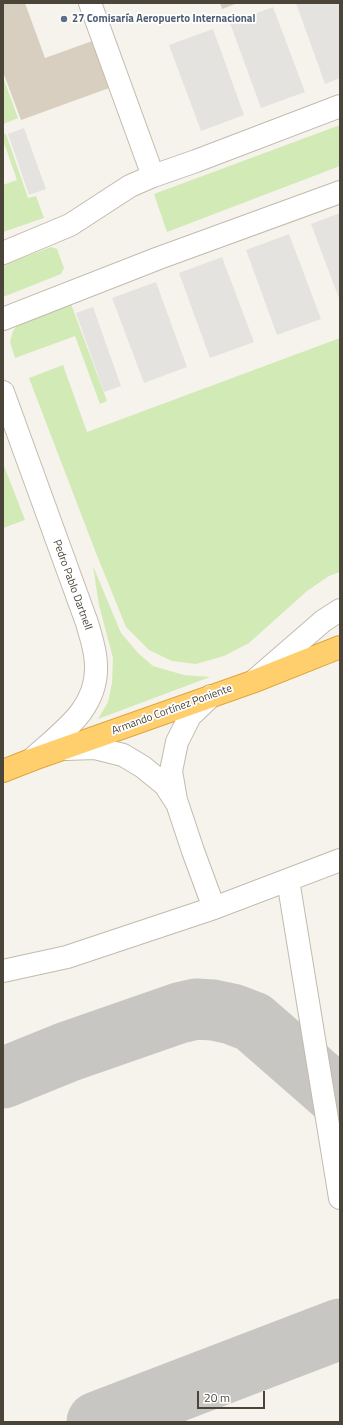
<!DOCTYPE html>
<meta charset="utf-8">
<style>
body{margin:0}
#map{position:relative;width:343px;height:1425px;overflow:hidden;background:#f6f3ec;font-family:"Titillium Web",sans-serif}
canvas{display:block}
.frame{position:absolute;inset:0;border:4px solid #4b4439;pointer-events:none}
.scale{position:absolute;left:197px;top:1391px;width:68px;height:18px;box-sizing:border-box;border:2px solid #4b4439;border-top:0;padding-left:5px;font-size:12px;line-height:14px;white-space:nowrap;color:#4b4439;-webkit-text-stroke:3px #fff;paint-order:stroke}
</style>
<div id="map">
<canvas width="343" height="1425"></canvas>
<div class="frame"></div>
<div class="scale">20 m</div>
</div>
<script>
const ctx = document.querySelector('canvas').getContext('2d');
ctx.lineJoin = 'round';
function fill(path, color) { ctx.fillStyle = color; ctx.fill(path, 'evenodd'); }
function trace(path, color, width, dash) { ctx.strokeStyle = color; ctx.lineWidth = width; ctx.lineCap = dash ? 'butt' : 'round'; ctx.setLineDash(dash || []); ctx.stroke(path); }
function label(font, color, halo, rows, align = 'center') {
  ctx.font = font + ' "Titillium Web",sans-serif'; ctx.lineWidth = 3.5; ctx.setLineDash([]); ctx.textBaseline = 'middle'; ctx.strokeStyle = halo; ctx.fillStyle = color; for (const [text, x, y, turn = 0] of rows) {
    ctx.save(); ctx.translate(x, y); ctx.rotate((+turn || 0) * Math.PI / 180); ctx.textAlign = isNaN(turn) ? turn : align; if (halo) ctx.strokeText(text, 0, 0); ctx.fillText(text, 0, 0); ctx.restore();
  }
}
fill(new Path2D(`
 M3,77L18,118L3,124Z
 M340,125V166L167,232L154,194Z
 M6,134L28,198L36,196L44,218L3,232V185L17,180L3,140V135Z
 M51,247L57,249L64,268L61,274L3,297V265Z
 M71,304L107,401L100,404L75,336L15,358L10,342L13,331L19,323Z
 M340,338V572L329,576L307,591L249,643L224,656L196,664L172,661L149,650L126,627L96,553L29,378L63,365L87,432Z
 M3,463L25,520L3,528Z
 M93,566L121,633L139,654L153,666L184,675L210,677L98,719L108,702L112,683L113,658L99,605Z`), '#d2eab5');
fill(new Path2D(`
 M296,3H340V78L325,84Z
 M273,7L305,92L261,108L230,23Z
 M213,29L244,115L201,131L169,45Z
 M24,128L46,189L29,195L8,134Z
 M340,213V301L311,224Z
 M289,234L321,319L277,335L246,250Z
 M222,257L254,342L210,358L179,273Z
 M156,282L187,367L144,383L112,298Z
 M93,307L121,386L104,392L76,313Z`), '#e5e3e0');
trace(new Path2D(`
 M3,1078L67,1052L179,1013L196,1009L213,1010L232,1014L253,1022L340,1098
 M97,1422L340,1329`), '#c8c6c3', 61);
fill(new Path2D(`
 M3,3H25L45,58L95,40L112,87L21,120L3,72Z
 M220,3H238L222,9Z`), '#d8cfc1');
const minor = new Path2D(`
 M90,3L153,176
 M3,253L70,225L130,186L153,176L196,161L340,106
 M3,319L159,258L340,192
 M3,392L87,623C91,637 96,651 96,665C98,710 60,733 31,760
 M255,680L323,621L340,610
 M211,696L190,716L177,742L171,771L176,800L193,851L214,908
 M66,749L95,748L123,755L143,767L165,785L176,802
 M288,880L340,1198
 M3,971L67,957L214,908L340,860`);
const highway = new Path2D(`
 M3,771L31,760L252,682L340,647`);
trace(minor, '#c2bbae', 24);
trace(highway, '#e0a43c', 24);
trace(minor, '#fff', 22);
trace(highway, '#ffcf6e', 22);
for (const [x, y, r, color] of [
 [64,19,4,"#5c6f8a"]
]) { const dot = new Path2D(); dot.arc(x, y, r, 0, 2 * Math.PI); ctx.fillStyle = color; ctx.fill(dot); trace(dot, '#fff', 1.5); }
label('bold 11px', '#4e5e75', '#fff', [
 ["27 Comisaría Aeropuerto Internacional",72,19]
], 'left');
label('11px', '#4b4439', '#fff', [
 ["Pedro Pablo Dartnell",72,585,70],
 ["Armando Cortínez Poniente",172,710,-20]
]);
</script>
